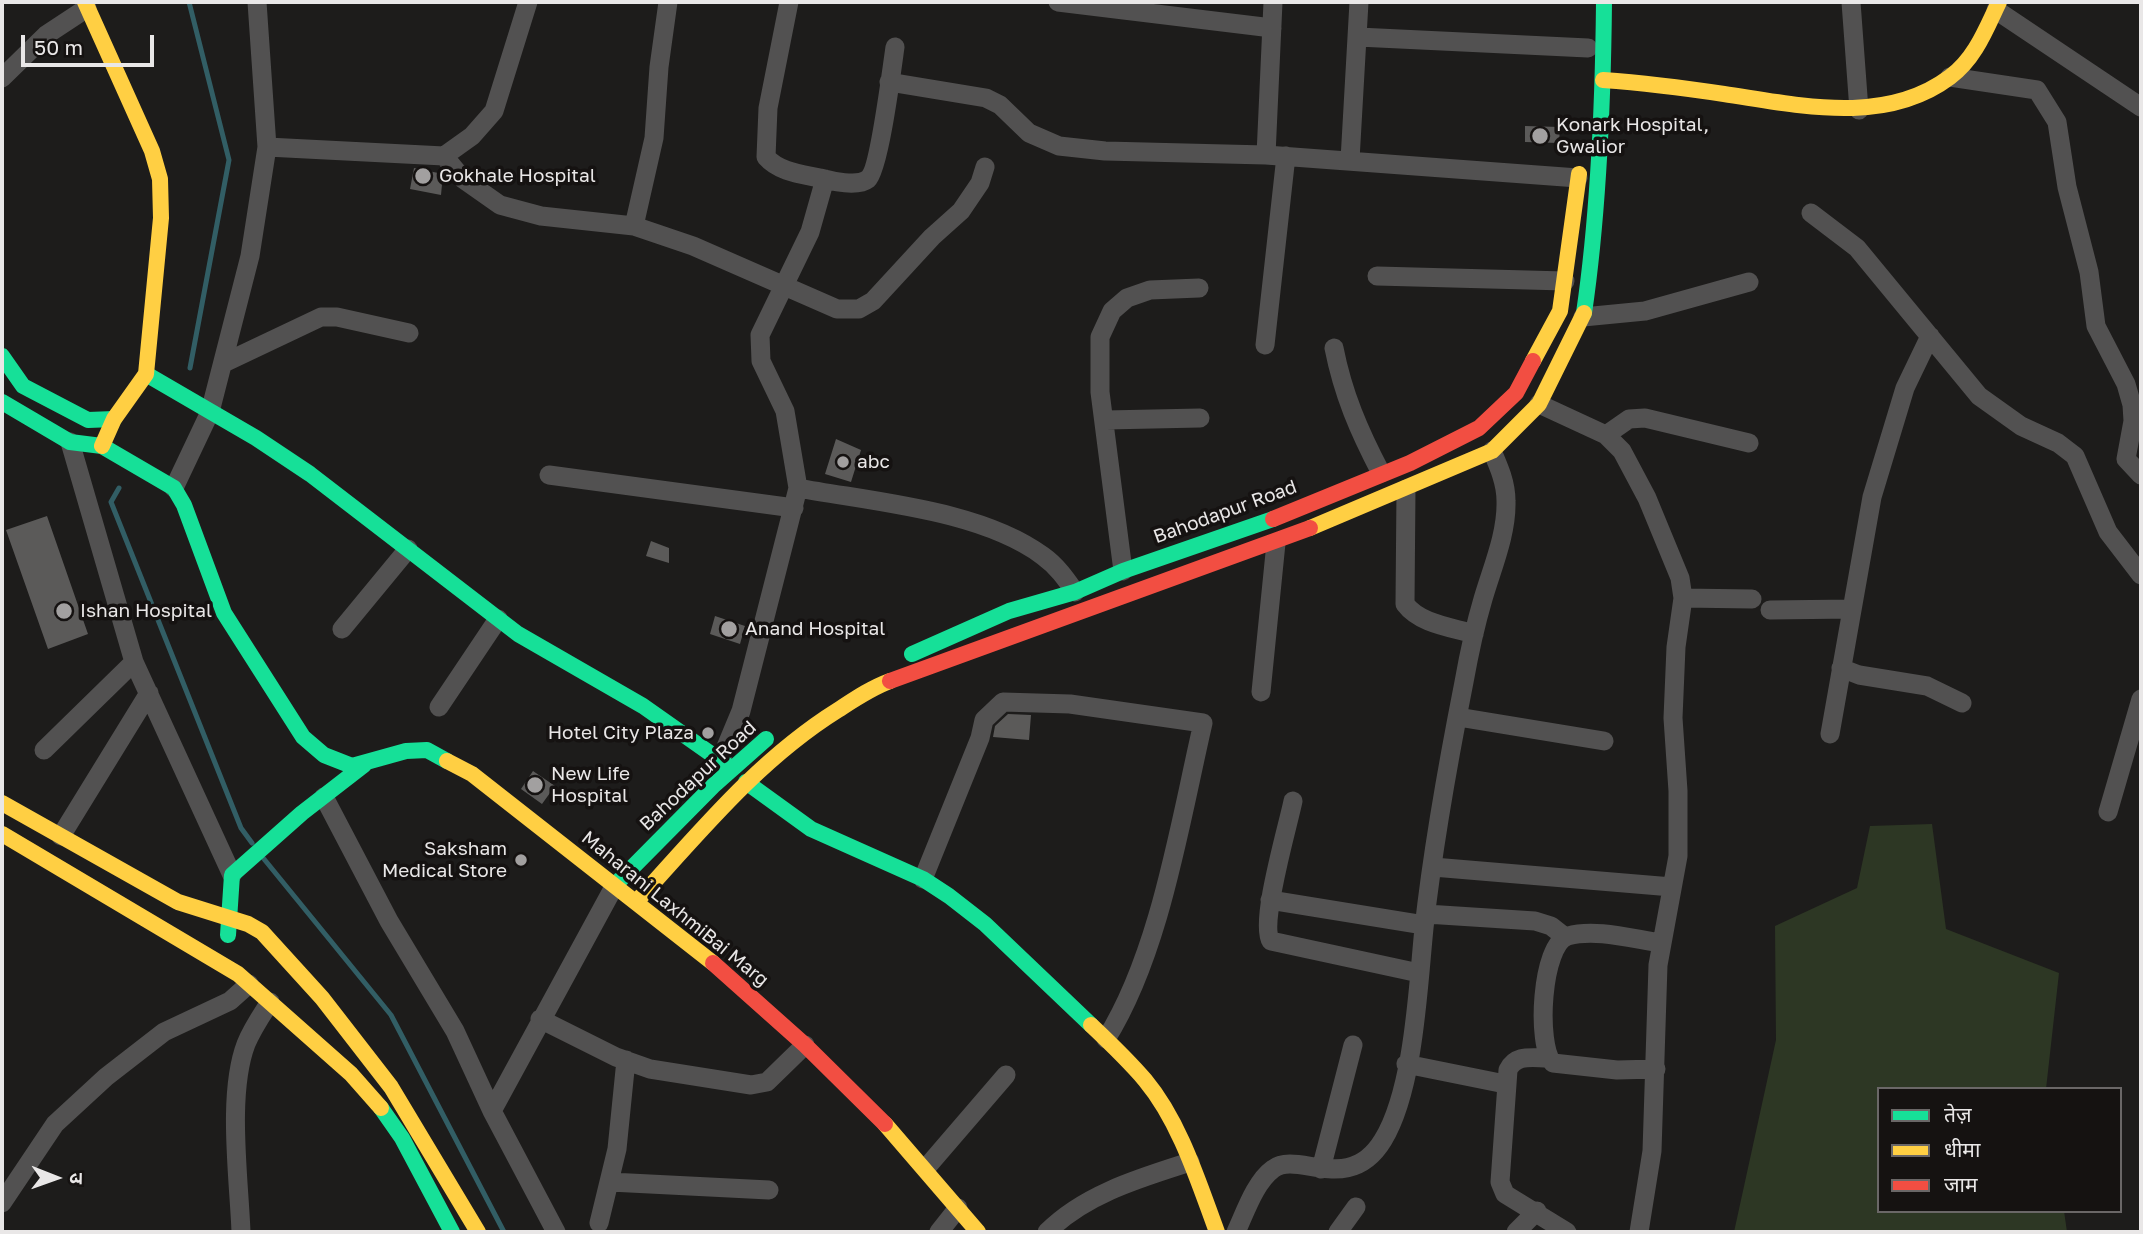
<!DOCTYPE html>
<meta charset="utf-8">
<style>
body{margin:0}
#map{position:relative;width:2143px;height:1234px;overflow:hidden;background:#1d1c1b;font-family:"Golos Text","Noto Sans Devanagari",sans-serif}
canvas{display:block}
.frame{position:absolute;inset:0;border:4px solid #e9e7e7;pointer-events:none}
.legend{position:absolute;left:1877px;top:1087px;width:245px;height:126px;box-sizing:border-box;background:#151211;border:2px solid #6a6767;margin:0;padding:9px 12px;list-style:none;font-size:21px;color:#e9e7e7}
.legend li{display:flex;align-items:center;gap:14px;height:35px}
.legend b{width:35px;border:2px solid #6a6767}
.north{position:absolute;left:21px;top:1143px;width:70px;height:70px;-webkit-text-stroke:5px #151211;paint-order:stroke;rotate:91deg;font-size:19px;font-weight:700;line-height:28px;text-align:center;color:#e9e7e7}
.north::after{content:'';display:block;margin:auto;width:24px;height:32px;background:#e9e7e7;clip-path:polygon(50% 0,100% 100%,50% 72%,0 100%)}
.scale{position:absolute;left:21px;top:35px;width:133px;height:32px;box-sizing:border-box;border:4px solid #e9e7e7;border-top:0;padding-left:9px;font-size:21px;line-height:24px;white-space:nowrap;color:#e9e7e7;-webkit-text-stroke:5px #151211;paint-order:stroke}
</style>
<div id="map">
<canvas width="2143" height="1234"></canvas>
<div class="frame"></div>
<ul class="legend">
<li><b style="height:9px;background:#16e098"></b>तेज़</li>
<li><b style="height:9px;background:#ffcf43"></b>धीमा</li>
<li><b style="height:9px;background:#f24e42"></b>जाम</li>
</ul>
<div class="north">उ</div>
<div class="scale">50 m</div>
</div>
<script>
const ctx = document.querySelector('canvas').getContext('2d');
ctx.lineJoin = 'round';
function fill(path, color) { ctx.fillStyle = color; ctx.fill(path, 'evenodd'); }
function trace(path, color, width, dash) { ctx.strokeStyle = color; ctx.lineWidth = width; ctx.lineCap = dash ? 'butt' : 'round'; ctx.setLineDash(dash || []); ctx.stroke(path); }
function label(font, color, halo, rows, align = 'center') {
  ctx.font = font + ' "Golos Text",sans-serif'; ctx.lineWidth = 7; ctx.setLineDash([]); ctx.textBaseline = 'middle'; ctx.strokeStyle = halo; ctx.fillStyle = color; for (const [text, x, y, turn = 0] of rows) {
    ctx.save(); ctx.translate(x, y); ctx.rotate((+turn || 0) * Math.PI / 180); ctx.textAlign = isNaN(turn) ? turn : align; if (halo) ctx.strokeText(text, 0, 0); ctx.fillText(text, 0, 0); ctx.restore();
  }
}
fill(new Path2D(`
 M1932,824L1946,929L2059,973L2046,1089H1879V1211H2064L2067,1232H1734L1776,1040L1775,926L1857,888L1870,826Z`), '#2d3724');
trace(new Path2D(`
 M189,2L229,160L190,368
 M119,488L111,502L241,828L252,843
 M264,859L391,1015L504,1232`), '#325e65', 5);
fill(new Path2D(`
 M1525,126L1560,127L1559,143L1525,142Z
 M414,168L443,174L441,195L410,189Z
 M836,439L861,450L851,482L825,474Z
 M47,516L88,634L48,649L6,530Z
 M651,541L669,548V563L646,556Z
 M715,616L745,626L740,644L710,634Z
 M1008,714L1031,715L1029,740L993,737L995,726Z
 M533,771L555,786L542,804L521,789Z`), '#5b5a59');
trace(new Path2D(`
 M789,2L768,108L766,157C779,172 801,174 820,178C831,181 858,187 868,179C879,170 892,68 895,47
 M1058,2L1272,28
 M1851,2L1859,110
 M1996,10L2141,107
 M1358,37L1588,48
 M1950,77L2037,90L2057,122L2067,187L2089,272L2096,326L2126,384L2132,405L2133,421L2126,459L2141,475
 M2,78L46,35L87,8
 M889,82L986,98L1000,105L1029,133L1059,146L1105,151L1266,155L1578,178
 M267,147L444,156L463,179L500,205L541,216L634,226L693,246L837,309H859L873,301L932,237L961,211L980,183L985,167
 M1266,155L1273,2
 M444,156L472,136L494,111L528,2
 M1350,160L1359,2
 M1811,213L1857,248L1979,396L2021,426L2058,443L2075,456L2108,532L2141,575
 M634,226L654,138L659,67L668,2
 M1377,276L1565,281
 M1583,317L1645,311L1749,282
 M1265,345L1286,156
 M1334,348C1343,394 1359,431 1381,473
 M224,363L321,317H337L409,333
 M1539,404L1606,435L1622,451L1647,498L1680,578L1683,598L1676,647L1673,718L1678,791V856L1658,965L1652,1151L1639,1232
 M1106,420L1200,418
 M1606,435L1629,419L1645,418L1749,443
 M70,442L134,662L232,875
 M549,475L794,508
 M174,488L210,412L250,256L267,147L257,2
 M798,488C873,502 981,510 1043,556C1057,566 1066,579 1075,592
 M1406,489L1405,604C1420,624 1451,627 1474,634
 M1123,571L1100,392V337L1112,311L1127,298L1150,290L1199,288
 M1683,598L1752,599
 M1770,610L1852,609
 M342,629L408,549
 M1841,668L1859,675L1927,686L1962,703
 M1261,692L1276,543
 M439,707L498,619
 M1458,717L1604,741
 M1830,734L1872,497L1905,388L1930,336
 M44,750L134,662
 M721,759L741,711L798,488L785,411L761,361L760,335L810,232L825,179
 M324,797L389,921L455,1031L492,1111L556,1232
 M1293,801C1288,826 1259,924 1271,941L1419,973
 M2108,812L2141,699
 M61,836L149,693
 M1433,867L1672,887
 M923,879L980,738L984,720L1003,702L1070,704L1203,723C1180,822 1160,953 1106,1039
 M1270,900L1424,925
 M1426,914L1535,921L1551,926L1565,937
 M540,1019L616,1057L650,1069L751,1085L767,1082L805,1045
 M1548,1058C1531,1058 1516,1054 1508,1070L1500,1182L1505,1194L1567,1232
 M1406,1064L1505,1084
 M1656,1069L1617,1070L1553,1063C1536,1046 1541,944 1568,936C1595,928 1633,939 1661,943
 M492,1111L615,885
 M926,1168L1006,1075
 M1321,1169L1353,1045
 M610,1182L769,1190
 M2,1203L55,1124L106,1077L164,1032L230,1001L249,984
 M599,1223L617,1149L626,1060
 M241,1232C239,1179 227,1094 246,1044C252,1029 261,1016 270,1002
 M939,1232L958,1208
 M1047,1232C1085,1194 1140,1178 1190,1162
 M1236,1232C1245,1213 1255,1182 1273,1169C1298,1150 1349,1196 1383,1140C1414,1089 1418,987 1424,928C1433,846 1448,763 1464,682C1469,654 1475,626 1483,599C1492,568 1507,534 1506,501C1506,483 1499,467 1492,451
 M1338,1232L1356,1207
 M1516,1232L1537,1211`), '#525151', 19);
trace(new Path2D(`
 M1584,313C1599,211 1603,105 1604,2
 M2,356L23,386L88,420L114,419
 M146,374L256,438L310,474L518,634L643,706L731,768
 M2,402L70,442L102,446L174,488L184,505L224,613L303,737L324,755L352,766L406,751L427,750L447,761
 M912,654L1009,611L1075,592L1123,571L1273,519
 M746,782L811,829L923,879L949,896L985,924L1091,1025
 M615,885L713,786L766,739
 M228,935L232,875L302,813L364,765
 M381,1108L402,1138L452,1232`), '#16e098', 16);
trace(new Path2D(`
 M85,2L152,151L160,179L161,218L146,374L114,419L102,446
 M1603,80C1644,83 1684,88 1724,94C1798,105 1885,126 1950,77C1975,59 1986,29 1999,2
 M1533,361L1560,311L1579,174
 M1310,528L1492,451L1539,404L1584,313
 M447,761L472,774L713,963
 M2,803L178,902L248,924L262,932L322,998L391,1087L478,1232
 M2,834L238,974L351,1074L381,1108
 M636,902C699,833 758,760 838,710C855,699 871,688 890,681
 M1091,1025C1109,1042 1128,1060 1145,1080C1180,1122 1198,1181 1217,1232
 M885,1124L978,1232`), '#ffcf43', 16);
trace(new Path2D(`
 M1273,519L1410,463L1479,428L1516,393L1533,361
 M890,681L1310,528
 M713,963L805,1045L885,1124`), '#f24e42', 16);
for (const [x, y, r, color] of [
 [1540,136,9,"#a2a0a0"],
 [423,176,9,"#a2a0a0"],
 [843,462,7,"#a2a0a0"],
 [64,611,9,"#a2a0a0"],
 [729,629,9,"#a2a0a0"],
 [708,733,7,"#a2a0a0"],
 [535,785,9,"#a2a0a0"],
 [521,860,7,"#a2a0a0"]
]) { const dot = new Path2D(); dot.arc(x, y, r, 0, 2 * Math.PI); ctx.fillStyle = color; ctx.fill(dot); trace(dot, '#151211', 2.5); }
label('19px', '#e9e7e7', '#151211', [
 ["Konark Hospital,",1556,125],
 ["Gwalior",1556,147],
 ["Gokhale Hospital",439,176],
 ["abc",857,462],
 ["Ishan Hospital",80,611],
 ["Anand Hospital",745,629],
 ["Hotel City Plaza",694,733,"right"],
 ["New Life",551,774],
 ["Hospital",551,796],
 ["Saksham",507,849,"right"],
 ["Medical Store",507,871,"right"]
], 'left');
label('19px', '#e9e7e7', '#151211', [
 ["Bahodapur Road",1225,512,-20],
 ["Bahodapur Road",698,776,-43],
 ["Maharani LaxhmiBai Marg",675,909,39]
]);
</script>
